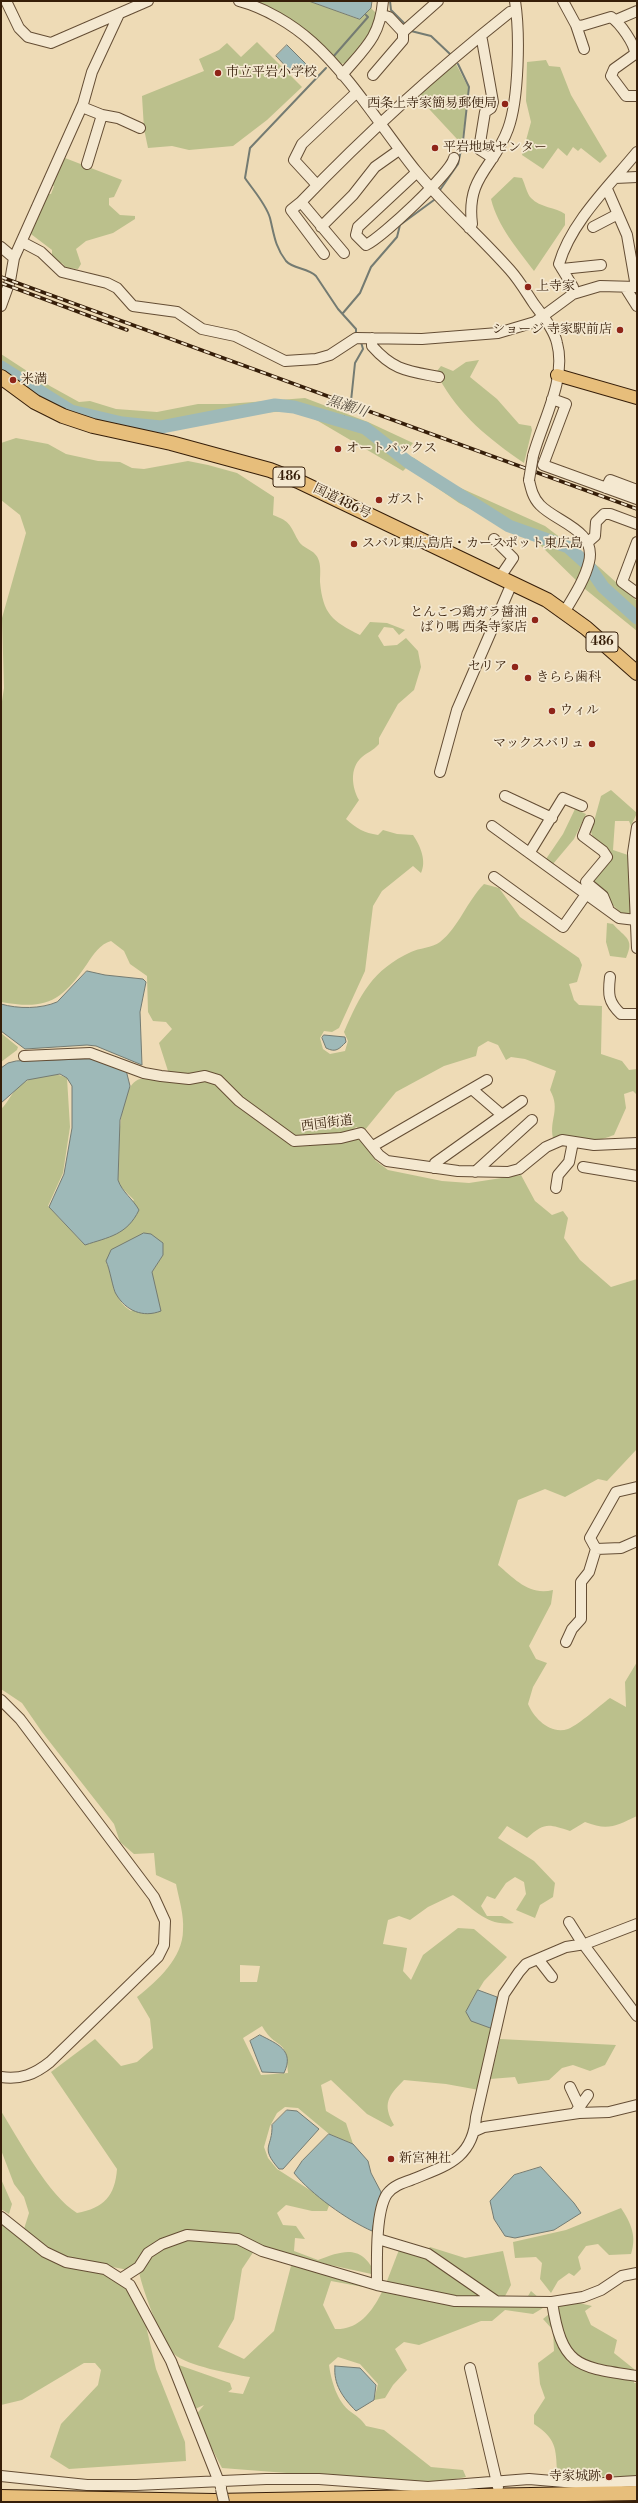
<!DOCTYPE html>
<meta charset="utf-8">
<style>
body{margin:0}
#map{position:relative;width:638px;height:2503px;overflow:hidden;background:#eedbb6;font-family:"Libre Bodoni",serif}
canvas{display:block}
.frame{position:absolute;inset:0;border:2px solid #361e09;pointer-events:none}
</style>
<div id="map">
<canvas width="638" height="2503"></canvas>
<div class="frame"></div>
</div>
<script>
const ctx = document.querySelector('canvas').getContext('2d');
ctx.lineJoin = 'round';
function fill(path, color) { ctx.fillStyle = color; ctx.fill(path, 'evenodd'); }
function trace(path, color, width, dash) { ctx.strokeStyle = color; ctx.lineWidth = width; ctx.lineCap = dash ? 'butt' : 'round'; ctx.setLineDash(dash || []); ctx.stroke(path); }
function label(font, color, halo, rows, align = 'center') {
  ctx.font = font + ' "Libre Bodoni","Noto Serif JP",serif'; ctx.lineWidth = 3.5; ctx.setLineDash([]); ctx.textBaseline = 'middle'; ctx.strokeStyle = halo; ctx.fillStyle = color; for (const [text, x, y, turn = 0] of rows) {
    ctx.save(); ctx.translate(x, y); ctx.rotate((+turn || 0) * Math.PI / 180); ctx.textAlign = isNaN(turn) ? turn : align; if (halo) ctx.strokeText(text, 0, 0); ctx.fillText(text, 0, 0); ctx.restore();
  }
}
fill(new Path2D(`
 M250,1H309L359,19L371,8L376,13V24L347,63L340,64Z
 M257,42L302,87L267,120L233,146L189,150L172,146L148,148L144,129L142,96L204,71L199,59L219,50L227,43L241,57Z
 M546,60L549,66L560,67L571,95L607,156L600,163L581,148L578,151L573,147L567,156L558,148L543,169L522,155L531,122L526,101L527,62Z
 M455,62L469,89L462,140L457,139L417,96Z
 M65,158L122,180L114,197L109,198V205L120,215L135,216V219L113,233L86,241L76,249L81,264L78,269L65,268L63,264L52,258V250L27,231L43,194H51L54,186L50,184Z
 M514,177L522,178C525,184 527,194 531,198C540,208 556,207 565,214V225L534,271C517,248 498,227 491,199Z
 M1,354L50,386L79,402L90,401L116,409L157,412L198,404H227L305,398L368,422L413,443L404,454L414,458L454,485L545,526L599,567L637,601V631L585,589L538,543L459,503L407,467L403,471L318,421L297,411L254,413L164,432L101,421L68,411L31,391L1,369Z
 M479,360L470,377L497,399L519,424L531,426L532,430L524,463C489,439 459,415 439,378L433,376L441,366L453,371L466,362Z
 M16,438L48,444L66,454L98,461L120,462L132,468L144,469L188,461L208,465L237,473L274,497L273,515C291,522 289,524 298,540C302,549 316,549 319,561C321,567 320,576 320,582C323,614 332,621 360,635L370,622L387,623L405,630L399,635L393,628L384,627L378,636L384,646L397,645L406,638L418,651L421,667L414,690L398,704L379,738V744C373,751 368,752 362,757C349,768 352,788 359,800L346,819C356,828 364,833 378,835L383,830L397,834L413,835C420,845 427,861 421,873L413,866L382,891L373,906L365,971L339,1028L332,1032L324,1031L320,1038L323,1049L330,1054L345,1051L348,1041L344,1032C360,995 372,970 411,952C419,948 432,948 440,942C459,927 467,901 484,884L499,888L520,917L579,958L582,965L577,982L569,984L574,1000L579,1005L602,1006L601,1054L622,1061L629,1070L637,1069V1095L633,1091L624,1094L626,1108L614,1135C608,1137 601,1140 595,1140C580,1140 567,1133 553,1138C549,1119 561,1110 550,1090L556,1071L525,1059L511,1057L506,1060L498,1045L488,1041L478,1047L476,1056L444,1066L396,1092L364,1131L356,1127L350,1133L365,1144L376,1161L388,1170L442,1181L469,1183L521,1175L535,1201L552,1215L563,1211L568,1218L564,1238L580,1260L611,1287L637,1279V1449L607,1481L598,1479L565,1497L545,1489L518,1500L498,1565C515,1579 529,1596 553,1590L551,1604L529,1646L536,1659L547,1663L533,1687L528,1704C534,1718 550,1735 568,1729C580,1724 599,1706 610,1698L626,1707L625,1682L637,1662V1816C616,1826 608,1831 585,1822L570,1831C548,1824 545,1822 527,1838L507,1826L498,1838L534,1861L555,1883L553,1897L540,1905L535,1918L516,1910L526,1894L524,1882L515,1877L506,1883L495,1899L487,1896L481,1906L487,1916H502L514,1923C486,1927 474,1908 453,1895L428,1907L410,1920L399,1916L388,1920L383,1944L407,1948L403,1971L411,1980L423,1955L458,1928L474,1929L507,1957L484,1981L470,2004L493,2029L479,2090L446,2084L404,2080C388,2096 382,2104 394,2125L391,2127L367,2114L331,2080L321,2085L326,2111L346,2123L353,2144L329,2134L298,2108L285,2107L277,2113L270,2126L264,2147L268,2158L277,2169L330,2203L327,2211H312L286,2205L277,2213L283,2225L296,2226L305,2239L295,2238L294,2251L318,2260C344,2250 362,2244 376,2275L289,2256L258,2245L242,2269L234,2319L218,2347L244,2359L274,2331L292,2262L370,2284L369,2288L331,2281L323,2305L335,2329C374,2331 387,2279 399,2250L421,2257L430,2247L465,2258L503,2251L511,2285L504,2298L515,2307L522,2306L531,2291L539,2298L543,2308L533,2314L505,2310L492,2321H481L419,2345L404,2342L395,2349L407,2370L393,2385L385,2398L374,2400L378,2384L360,2364L338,2357L329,2365C331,2380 337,2402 351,2412C358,2417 361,2419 366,2426L384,2430L431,2467L463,2470L466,2477L429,2484L222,2468L195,2416L204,2405L195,2409L176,2364L230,2383L232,2389L228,2392L243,2394L250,2377C232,2374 187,2366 174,2354C161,2341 143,2291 139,2272L65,2258L45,2246L24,2229L29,2213L24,2197L14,2184L1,2150V2111C19,2140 49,2196 77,2213C104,2208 115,2196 117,2169L51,2072L95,2039L121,2066L137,2062L153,2048L150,2019L137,1997C157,1981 183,1958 183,1930C184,1915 179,1899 176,1884L156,1875L154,1853L134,1854L120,1842L114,1824L42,1732L22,1703L1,1689V1109C7,1104 10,1096 16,1089C27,1077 52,1070 67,1078L70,1127L63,1173L48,1206L85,1245L134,1200L120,1186L118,1180C119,1160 116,1085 140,1079C146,1078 155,1080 161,1080L168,1071L159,1043L172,1029L166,1022L153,1021L148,1012L147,976L130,964L124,951L111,941C100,944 93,955 87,964C61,1002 46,1010 1,1002V708L4,688L2,618L26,533L20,515L1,500V443ZM163,1255L152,1272L154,1291L131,1311C113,1300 114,1280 106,1261ZM240,1965L260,1966L257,1982H240ZM262,2026C277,2052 287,2035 288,2073L261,2075L243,2038Z
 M611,790L637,813L631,826L629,821H615L613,850L628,855L630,913L624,916L591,884L603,864L591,832L601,796Z
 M575,809L586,814L574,839L553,864L546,859L563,834Z
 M607,923L613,924C625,938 635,938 626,958L610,956L606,942Z
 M1,1033L18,1047L17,1050L1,1062Z
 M500,2039L616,2045L605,2065L590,2071L573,2065L562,2068L549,2080L518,2084L515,2077L490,2079Z
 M1,2179L12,2204L9,2214L1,2209Z
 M621,2208C631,2223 637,2236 631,2254L609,2255L598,2244L586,2246L578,2257L581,2269L574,2276L569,2273L558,2281L551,2293L540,2279L542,2263L536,2257L515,2258L513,2242L566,2230Z
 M1,2221L43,2254L104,2272L128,2287L144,2317L156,2369L185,2442L186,2461L69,2469L50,2457L61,2424L98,2385L101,2370L95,2363H84L22,2400L1,2405Z
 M575,2302L592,2306L585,2311L591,2325L617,2340L614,2353L634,2369V2383H637V2477L599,2479L557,2473C556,2447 556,2439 534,2424V2415L545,2398L540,2384L538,2363L554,2351L553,2330L543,2319L560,2305Z`), '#bbc08c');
const water = new Path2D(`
 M309,1H372L371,8L360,19Z
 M287,45L306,64L295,76L276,56Z
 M87,971L105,975L143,979L146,982L140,1012L142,1065L96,1046L87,1045L25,1049L1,1031V1004C18,1009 41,1009 57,1002Z
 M324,1035L345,1037L346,1042C339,1049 336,1053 326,1048L322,1038Z
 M92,1059L126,1070L130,1086L120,1120L118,1180C122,1192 133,1199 139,1210C127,1235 109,1237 85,1245L49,1207L64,1174L72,1128V1086L67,1078L60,1074L27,1080L1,1103V1068L8,1063L16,1061Z
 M144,1233L151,1234L163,1243V1255L152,1272L161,1311C143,1318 126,1311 116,1294C113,1290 110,1269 106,1261L111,1250Z
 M478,1990L497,1997L493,2029L471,2021L466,2012Z
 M260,2035C277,2044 295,2050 284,2073L262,2072L250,2041Z
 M287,2110L297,2111L319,2129L283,2169H279C259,2146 273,2148 272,2125Z
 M329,2134L353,2144L368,2161L371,2173L381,2192L372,2231C347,2220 311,2194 294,2173L302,2161Z
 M541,2167L574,2203L581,2213L554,2230L515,2238L505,2236L494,2219L490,2201L514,2175Z
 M335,2366L360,2368L376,2385L374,2400L356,2411C343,2398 333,2384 335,2366Z`);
fill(water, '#9eb9b8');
trace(water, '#747b72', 1);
trace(new Path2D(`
 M390,1L391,10L404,23
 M411,31L431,36L450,54
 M333,57L368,17L366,15
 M326,68L250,148L245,178C253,190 266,204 270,218C274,234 275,247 286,261C293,269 308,268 316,276L338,309L356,329V336
 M440,190L458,164L463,141L469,87L458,64
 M343,313L360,293L371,267L397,237L400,225L434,200
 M351,401L355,363L363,349L361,342
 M342,420L344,416`), '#747b72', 2);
trace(new Path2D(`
 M1,367L71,411L122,423L161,427L275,405L294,407L365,428L408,462L509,526L568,547L588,565L603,587L637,618`), '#9eb9b8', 13);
const minor = new Path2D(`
 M6,1L19,28L28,37L51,43L148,1
 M239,1C265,8 292,24 312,42C351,77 383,130 416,171C445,206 480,236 510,270C519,280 526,292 534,304C542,315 554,329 557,343C567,379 542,422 533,456
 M563,1L576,25L581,26L611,17C620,23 635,44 635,54L614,69L611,76L626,96H637
 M382,15L389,17L403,32L438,1
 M616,20L637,11
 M576,25L584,49
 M479,37L482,40L493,102L491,108L485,112L479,149L493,158
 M342,75C365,48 380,37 383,1
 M373,75L403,40V32
 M82,107L102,115L87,164
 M102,115L118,118L140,128
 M417,172L358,227L356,235L366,245C382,237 451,173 454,158
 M615,178L637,177
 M317,185L294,160L302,144L356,93
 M607,189L627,235L636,287
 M301,202L291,210L324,254
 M321,227L353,195L375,167L399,150
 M593,227L618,214
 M469,228L472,224C466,176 494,168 508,129C519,99 520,33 515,1
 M22,242L41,252L62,272L107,283L117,288L133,306L177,312L202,329L235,336L285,361L316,359L330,355L356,338L422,339L498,333L535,322L573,294L600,286L637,287
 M1,247L14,258
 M344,253L301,202C366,134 437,70 510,12L516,11
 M562,269L601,265
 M625,287L637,306
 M573,294V287L559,264C571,222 610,185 637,152
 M1,306L10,281L14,258L83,104L92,72L119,14
 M372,338V346C394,371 408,371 439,377
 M552,399L566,404L543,465L637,499
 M529,480C531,489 533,498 540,505C556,522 597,530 589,562C585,579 574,596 565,611
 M606,488L610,480L637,490
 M494,539L513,558L500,577
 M637,542L622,582L637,593
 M587,543L595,536L596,522L604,514H610L637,524
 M440,772L457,710L512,583
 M505,796L552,818
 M589,821L583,836L603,851L607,857L586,882L603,896L608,908
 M492,826L619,918L636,920
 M637,827L633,853L637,948
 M530,852L563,798L582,806
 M494,877L563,927L587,893
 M610,977C608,994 608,1002 621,1014H637
 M24,1056L90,1053L144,1073L161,1076L189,1079L205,1076L218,1080L239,1101L294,1141L341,1138L361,1133L379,1155L387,1161L458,1171L508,1172L519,1169L546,1147L562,1140L594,1145L637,1143
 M473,1090L502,1115
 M373,1146L487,1080
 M583,1167L637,1176
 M434,1168L435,1163L522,1101
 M475,1172L532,1120
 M556,1188L558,1175L569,1162L573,1142
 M596,1549L621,1548L637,1541
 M566,1642L572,1629L581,1619V1582L589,1572L596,1549L590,1538L616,1492L637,1487
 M1,1700L20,1719L154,1897L165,1921L164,1945L158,1957L50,2062C35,2074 21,2080 1,2077
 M569,1922L581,1941L637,2016
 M538,1959L552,1977
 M570,2087L579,2106
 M575,2113L588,2095
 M475,2131L484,2127L579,2113L609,2112L637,2105
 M1,2217L45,2252L66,2262L105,2269L130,2285L171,2361L221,2487
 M378,2239L428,2254L496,2301
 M122,2278L139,2267L148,2253L162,2244L187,2235L238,2239L262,2251L377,2285L455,2301L552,2302L583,2297L601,2290L622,2276L637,2273
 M377,2285C377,2263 375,2212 387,2194C393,2186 402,2183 411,2180C444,2166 473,2160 476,2117L504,1994L519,1972L526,1964L566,1947L585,1944L637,1924
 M552,2302C562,2367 577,2367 637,2376
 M470,2368L498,2487
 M1,2476L87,2485H136L266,2479H319L428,2487L529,2479L588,2484L637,2481`);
const major = new Path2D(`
 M557,375L637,398`);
const highway = new Path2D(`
 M1,377L35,402L63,416L93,426L171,443L270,470L298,481L547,600L586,628L637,673
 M1,2497L214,2501L637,2493`);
trace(minor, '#644d34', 12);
trace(major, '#361e09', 14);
trace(highway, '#361e09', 16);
trace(minor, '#f4e8d0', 10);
trace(major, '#e7be7b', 12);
trace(highway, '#e7be7b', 14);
const rail = new Path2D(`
 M1,277L637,509
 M1,283L127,330`);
trace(rail, '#361e09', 3.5);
trace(rail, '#f4e8d0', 2, [6]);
const minorBridge = new Path2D(`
 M529,480L533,456
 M221,2489L224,2502`);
trace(minorBridge, '#644d34', 12, []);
trace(minorBridge, '#f4e8d0', 10);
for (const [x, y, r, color] of [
 [218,73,4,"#8f2418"],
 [505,104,4,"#8f2418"],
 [435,148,4,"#8f2418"],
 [528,287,4,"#8f2418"],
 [620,330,4,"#8f2418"],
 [13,380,4,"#8f2418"],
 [338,449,4,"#8f2418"],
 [379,500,4,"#8f2418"],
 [354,544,4,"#8f2418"],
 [535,620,4,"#8f2418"],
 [515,667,4,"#8f2418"],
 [528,678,4,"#8f2418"],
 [552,711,4,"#8f2418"],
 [592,744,4,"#8f2418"],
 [391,2159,4,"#8f2418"],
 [609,2477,4,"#8f2418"]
]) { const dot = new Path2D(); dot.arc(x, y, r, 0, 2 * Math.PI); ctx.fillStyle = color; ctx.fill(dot); trace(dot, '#f4e8d0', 1.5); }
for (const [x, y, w] of [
 [289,477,32],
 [602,642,32]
]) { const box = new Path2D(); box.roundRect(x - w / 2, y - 10, w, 20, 3); ctx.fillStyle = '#f4e8d0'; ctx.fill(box); trace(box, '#361e09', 1); }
label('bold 12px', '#361e09', null, [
 ["486",289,477],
 ["486",602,642]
]);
label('13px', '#361e09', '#f4e8d0', [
 ["市立平岩小学校",226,73],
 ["西条上寺家簡易郵便局",497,104,"right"],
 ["平岩地域センター",443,148],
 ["上寺家",536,287],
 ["ショージ 寺家駅前店",612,330,"right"],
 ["米満",21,380],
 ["オートバックス",346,449],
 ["ガスト",387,500],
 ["スバル東広島店・カースポット東広島",362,544],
 ["とんこつ鶏ガラ醤油",527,613,"right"],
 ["ばり嗎 西条寺家店",527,628,"right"],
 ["セリア",507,667,"right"],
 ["きらら歯科",536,678],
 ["ウィル",560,711],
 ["マックスバリュ",584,744,"right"],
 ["新宮神社",399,2159],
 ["寺家城跡",601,2477,"right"]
], 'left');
label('13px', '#361e09', '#f4e8d0', [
 ["国道486号",342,502,26],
 ["西国街道",327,1124,-7]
]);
label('italic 14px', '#554c3e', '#f4e8d0', [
 ["黒瀬川",347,407,18]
]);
</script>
